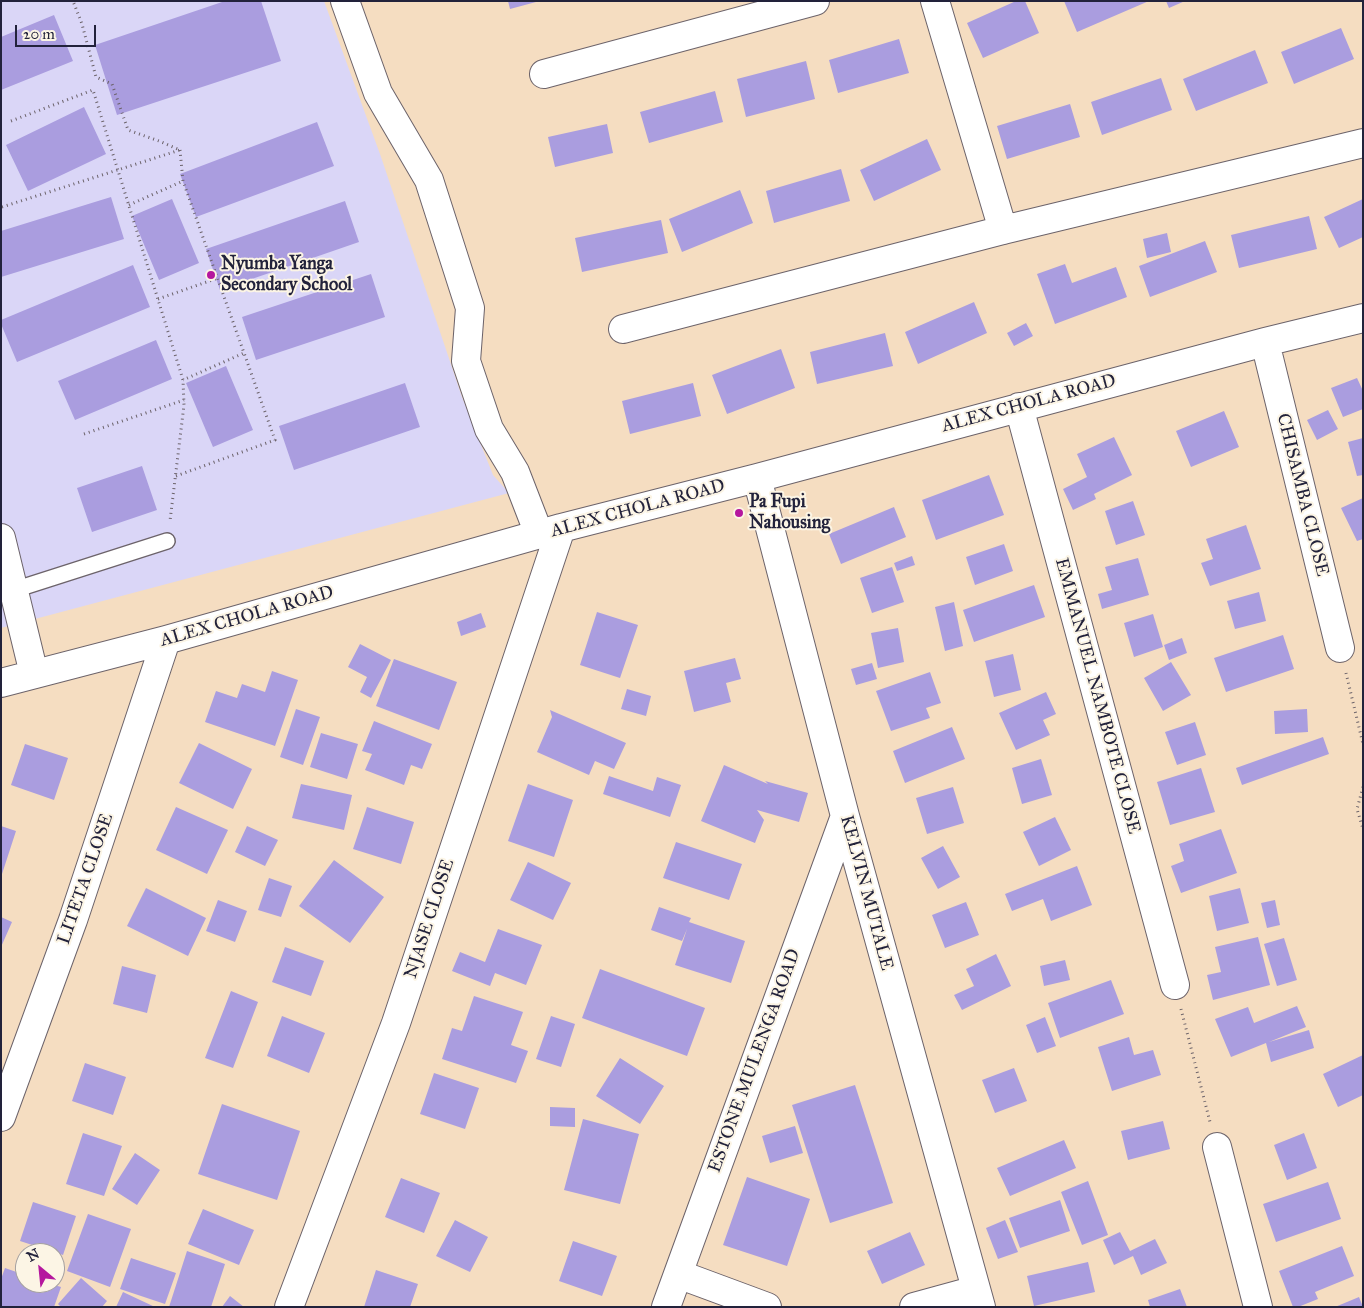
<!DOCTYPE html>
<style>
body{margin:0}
#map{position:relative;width:1364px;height:1308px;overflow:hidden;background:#f5ddc1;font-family:"IM FELL Great Primer",serif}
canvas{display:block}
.frame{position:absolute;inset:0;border:2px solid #22223b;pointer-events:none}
.north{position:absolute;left:15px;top:1243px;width:50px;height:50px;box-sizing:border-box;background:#fcf5e5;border:1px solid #a5a1a1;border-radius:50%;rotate:332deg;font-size:14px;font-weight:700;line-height:20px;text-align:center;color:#22223b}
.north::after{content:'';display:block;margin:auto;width:18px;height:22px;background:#b5179e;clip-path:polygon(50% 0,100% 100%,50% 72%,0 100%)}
.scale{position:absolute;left:15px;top:25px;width:81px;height:22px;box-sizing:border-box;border:2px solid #22223b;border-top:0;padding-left:6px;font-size:15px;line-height:18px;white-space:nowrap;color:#22223b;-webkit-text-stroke:4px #fcf5e5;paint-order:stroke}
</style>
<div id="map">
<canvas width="1364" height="1308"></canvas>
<div class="frame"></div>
<div class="north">N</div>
<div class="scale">20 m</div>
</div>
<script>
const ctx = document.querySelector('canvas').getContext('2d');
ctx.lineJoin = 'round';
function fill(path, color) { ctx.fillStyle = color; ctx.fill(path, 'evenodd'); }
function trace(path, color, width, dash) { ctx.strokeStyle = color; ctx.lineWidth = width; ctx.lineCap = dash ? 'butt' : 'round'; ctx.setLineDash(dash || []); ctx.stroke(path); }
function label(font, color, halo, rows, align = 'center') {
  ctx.font = font + ' "IM FELL Great Primer",serif'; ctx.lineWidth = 4; ctx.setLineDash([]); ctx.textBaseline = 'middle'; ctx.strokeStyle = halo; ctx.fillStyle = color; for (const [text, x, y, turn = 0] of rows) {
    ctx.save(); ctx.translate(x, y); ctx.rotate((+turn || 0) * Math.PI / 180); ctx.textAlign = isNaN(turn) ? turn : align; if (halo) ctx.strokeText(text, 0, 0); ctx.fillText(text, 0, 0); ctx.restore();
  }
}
fill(new Path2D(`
 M1,1H324L380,154L462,397L493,475L509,493L1,628Z`), '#dad6f7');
fill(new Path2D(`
 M225,1H261L281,61L117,115L95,45Z
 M508,1H536V2L510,9Z
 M1016,1H1025L1039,33L983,58L967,23Z
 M1064,1H1149L1077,32Z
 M1166,1H1185L1169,8Z
 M54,15L73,61L1,90V37Z
 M1341,28L1354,59L1294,84L1281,52Z
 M899,39L909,73L838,93L829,60Z
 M1255,50L1268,83L1196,111L1183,79Z
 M806,61L815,99L746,117L737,79Z
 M1161,78L1172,110L1102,135L1091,102Z
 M715,91L723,122L649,143L640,112Z
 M1070,104L1080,137L1007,159L997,126Z
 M84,107L106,154L28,191L6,145Z
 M317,122L334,166L196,217L180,174Z
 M607,124L613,153L555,167L548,137Z
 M927,139L941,170L874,201L860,170Z
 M841,169L850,201L774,223L766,191Z
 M740,190L753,223L682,252L669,219Z
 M111,197L124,239L1,277V231Z
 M172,199L199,263L159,280L132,216Z
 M1363,199V237L1339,248L1324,217Z
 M345,201L359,242L220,290L206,249Z
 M1309,216L1317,249L1239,268L1231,235Z
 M661,220L668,253L582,272L575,238Z
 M1167,233L1171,252L1147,258L1143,239Z
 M1205,241L1217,272L1150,297L1139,266Z
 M1065,264L1072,283L1116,267L1127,297L1055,324L1037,274Z
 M133,265L150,307L17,362L1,324V320Z
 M371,274L385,317L256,360L242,317Z
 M974,302L987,333L918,364L905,332Z
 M1026,323L1033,336L1014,346L1007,333Z
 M885,333L893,366L817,384L810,352Z
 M156,340L172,379L75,420L58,381Z
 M781,349L795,388L727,414L712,375Z
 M226,366L253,430L213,447L186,383Z
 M1357,378L1363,391V409L1343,417L1331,388Z
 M405,383L420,427L294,470L279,426Z
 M693,383L701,416L630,434L622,401Z
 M1328,410L1338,429L1317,440L1307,420Z
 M1224,411L1239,447L1191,467L1176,431Z
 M1114,437L1132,475L1094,494L1096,499L1073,510L1063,489L1087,477L1077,454Z
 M1363,438V475L1357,476L1348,442Z
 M142,466L157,510L92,532L77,488Z
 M989,475L1004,515L936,540L922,500Z
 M1363,498V539L1357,541L1341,508Z
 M1133,501L1145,535L1116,545L1105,511Z
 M894,507L906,537L841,564L829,534Z
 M1246,525L1261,569L1210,586L1201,563L1213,559L1206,539Z
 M1004,544L1013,571L975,585L966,557Z
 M912,556L915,565L897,571L894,563Z
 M1138,558L1149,595L1102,609L1098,594L1112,590L1105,567Z
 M892,567L904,602L872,613L860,578Z
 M1034,585L1045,617L974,642L963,610Z
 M1259,592L1266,621L1235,629L1227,601Z
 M954,602L963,646L945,651L935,607Z
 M597,612L638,625L620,678L580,665Z
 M481,613L486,627L461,636L457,622Z
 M1153,614L1163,647L1134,657L1124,623Z
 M898,628L904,662L878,668L871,633Z
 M1283,635L1294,669L1226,692L1214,658Z
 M1182,638L1187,653L1169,660L1164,645Z
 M360,644L391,660L371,698L360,692L367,677L348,667Z
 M1013,654L1021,690L994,697L985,661Z
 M735,658L741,679L726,683L731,702L694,712L684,671Z
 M394,659L457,682L439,730L376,706Z
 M1171,662L1191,695L1163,711L1144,678Z
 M872,663L877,679L856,685L851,669Z
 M272,671L298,680L275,746L205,722L216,691L237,698L242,684L265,692Z
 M930,672L941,703L926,708L930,718L891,731L876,691Z
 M627,689L651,696L646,716L621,709Z
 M1046,692L1056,714L1043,720L1050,735L1016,750L999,713Z
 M296,709L320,717L303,765L280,757Z
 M1307,709L1308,732L1275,734L1274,711Z
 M550,710L626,743L614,769L595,761L589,775L537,752L552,717Z
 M374,721L432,744L422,769L411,765L404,785L365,770L372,754L362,751Z
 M1195,722L1206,755L1177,765L1165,732Z
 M952,727L965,759L905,783L893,751Z
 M321,733L358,744L347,779L310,767Z
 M1323,737L1329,754L1242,785L1236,768Z
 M199,743L252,769L233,809L179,783Z
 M25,744L68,758L54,800L11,785Z
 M1041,759L1052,795L1022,804L1012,768Z
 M724,765L768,784L765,781L808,793L799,822L757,810L764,820L755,843L701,821Z
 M1201,768L1215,812L1170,825L1157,782Z
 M609,776L653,791L657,777L681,785L670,817L603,794Z
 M301,784L352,795L344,830L292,818Z
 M528,784L573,800L554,857L508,841Z
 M953,787L964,823L927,834L916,798Z
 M176,807L228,830L207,874L156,850Z
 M367,807L414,822L401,864L353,849Z
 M1055,817L1071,850L1039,866L1023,832Z
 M1,826L16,831L2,874H1Z
 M247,826L278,840L265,866L235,852Z
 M1221,829L1237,873L1181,893L1171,866L1184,861L1179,844Z
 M676,842L742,864L729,900L663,878Z
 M943,846L960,877L938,889L921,858Z
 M334,860L384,897L350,943L299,906Z
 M528,862L571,883L553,920L510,900Z
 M1077,866L1092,905L1051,921L1043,899L1012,911L1005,894Z
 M269,878L292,886L281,917L258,910Z
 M146,888L206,918L188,956L127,926Z
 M1240,888L1249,923L1217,931L1209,896Z
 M218,900L247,911L235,942L206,931Z
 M1275,900L1280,925L1267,928L1261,903Z
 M966,902L979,935L945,948L932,915Z
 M659,907L691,918L689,922L745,941L731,983L675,965L687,929L682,941L651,930Z
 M1,917L12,922L1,947Z
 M498,929L542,945L526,985L495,973L490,986L452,971L460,952L485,962Z
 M1258,937L1270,985L1213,1000L1207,975L1221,972L1215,947Z
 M1284,938L1297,980L1277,986L1264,944Z
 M285,947L324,961L311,996L272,982Z
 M996,954L1011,986L962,1010L954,995L974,986L966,969Z
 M1065,960L1070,980L1044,986L1040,966Z
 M122,966L156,975L147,1013L113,1004Z
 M600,969L705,1008L687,1056L582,1018Z
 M1111,980L1124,1014L1060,1038L1048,1003Z
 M231,991L258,1002L233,1068L205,1058Z
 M474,996L523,1012L511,1045L528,1051L516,1083L442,1059L452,1028L462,1031Z
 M1297,1006L1306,1027L1269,1042L1309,1030L1314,1048L1271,1062L1266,1043L1231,1057L1215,1019L1248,1007L1254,1023Z
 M282,1016L325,1033L309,1073L267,1056Z
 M551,1016L575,1024L561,1067L536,1059Z
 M1045,1017L1056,1046L1037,1053L1026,1025Z
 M1129,1037L1134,1055L1153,1050L1161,1075L1112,1091L1098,1047Z
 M1363,1055V1095L1338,1107L1323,1074Z
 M620,1058L664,1086L640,1124L596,1096Z
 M85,1063L126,1077L113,1115L72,1101Z
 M1014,1068L1027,1101L995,1113L982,1080Z
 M434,1073L479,1088L465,1129L420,1114Z
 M855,1085L893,1203L830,1223L792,1105Z
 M222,1104L300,1131L277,1200L198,1174Z
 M550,1107L575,1108V1127L550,1126Z
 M583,1119L639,1134L620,1204L564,1190Z
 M1163,1121L1170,1149L1128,1160L1121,1131Z
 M795,1126L803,1153L770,1163L762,1136Z
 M83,1133L122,1146L104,1196L66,1184Z
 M1304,1133L1317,1168L1287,1180L1274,1145Z
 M1064,1140L1076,1168L1010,1196L997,1168Z
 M135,1153L160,1170L137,1205L112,1189Z
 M747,1177L810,1199L787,1266L723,1245Z
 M401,1178L440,1193L424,1233L385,1217Z
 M1088,1181L1108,1235L1082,1245L1061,1192Z
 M1328,1182L1341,1219L1276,1242L1263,1204Z
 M1060,1200L1070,1231L1020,1248L1009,1218Z
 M33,1202L76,1216L63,1255L20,1241Z
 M203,1209L254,1230L239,1265L188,1244Z
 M88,1214L131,1229L110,1287L67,1271Z
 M455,1220L488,1237L470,1272L436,1256Z
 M1005,1220L1018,1252L998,1259L986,1228Z
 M910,1232L925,1265L882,1284L867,1251Z
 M1120,1232L1130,1251L1155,1239L1167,1263L1141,1275L1133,1256L1114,1265L1103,1240Z
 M573,1241L617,1256L602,1296L559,1281Z
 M1342,1246L1354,1276L1315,1292L1318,1299L1298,1307H1293L1279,1271Z
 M187,1251L225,1264L211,1307H169Z
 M131,1258L176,1273L165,1304L120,1289Z
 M1088,1262L1095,1292L1034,1306L1027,1276Z
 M5,1268L25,1275V1283H48L61,1287L54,1307H1V1279Z
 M376,1270L418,1284L410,1307H364Z
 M81,1278L107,1301L102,1307H61L58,1304Z
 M1180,1289L1187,1307H1150L1148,1300Z
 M123,1292L155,1307H116Z
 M230,1296L244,1307H222Z
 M1359,1297L1363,1307H1335Z`), '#aa9ddf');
const service = new Path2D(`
 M14,590L167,541`);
const minor = new Path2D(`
 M345,1L378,93L429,180L470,308L466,361L489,429L515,472L539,534
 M935,1L1003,230
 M544,74L815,1
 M623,329L1003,230L1363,143
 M1265,342L1340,648
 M1019,407L1175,985
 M757,478L845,816L981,1307
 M1,538L34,674
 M1,683L166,640L561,528L757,478L1265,342L1363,318
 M1,1117L73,920L166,640
 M1217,1147L1258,1307
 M678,1274L767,1307
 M289,1307L396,1023L561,528
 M666,1307L845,816
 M914,1307L976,1290`);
trace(service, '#6c636a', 18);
trace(minor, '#6c636a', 30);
trace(new Path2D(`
 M11,121L93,90L183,380L184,405L170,521
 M180,150L183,181L244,353L183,380
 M129,205L183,181
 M2,207L180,150L159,141L128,130L112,84L96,77L82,24L73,1
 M158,299L218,278
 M84,434L184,400
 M176,476L275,440L244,353
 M1346,673L1363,744
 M1363,787L1357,809L1363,829
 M1181,1009L1210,1122`), '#6c636a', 3, [1, 4]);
trace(service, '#fff', 15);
trace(minor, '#fff', 28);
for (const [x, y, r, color] of [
 [211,275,5,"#b5179e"],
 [739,513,5,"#b5179e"]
]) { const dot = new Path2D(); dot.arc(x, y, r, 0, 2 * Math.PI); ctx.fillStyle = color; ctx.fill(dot); trace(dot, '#fcf5e5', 2); }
label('bold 18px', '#22223b', '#fcf5e5', [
 ["Nyumba Yanga",221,265],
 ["Secondary School",221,286],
 ["Pa Fupi",749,503],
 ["Nahousing",749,524]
], 'left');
label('18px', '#22223b', '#fcf5e5', [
 ["ALEX CHOLA ROAD",1029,404,-15],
 ["CHISAMBA CLOSE",1302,495,76],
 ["ALEX CHOLA ROAD",638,509,-15],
 ["ALEX CHOLA ROAD",247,617,-16],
 ["EMMANUEL NAMBOTE CLOSE",1097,696,75],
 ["LITETA CLOSE",86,879,-71],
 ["KELVIN MUTALE",866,893,75],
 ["NJASE CLOSE",430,919,-72],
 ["ESTONE MULENGA ROAD",755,1061,-70]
]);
</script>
